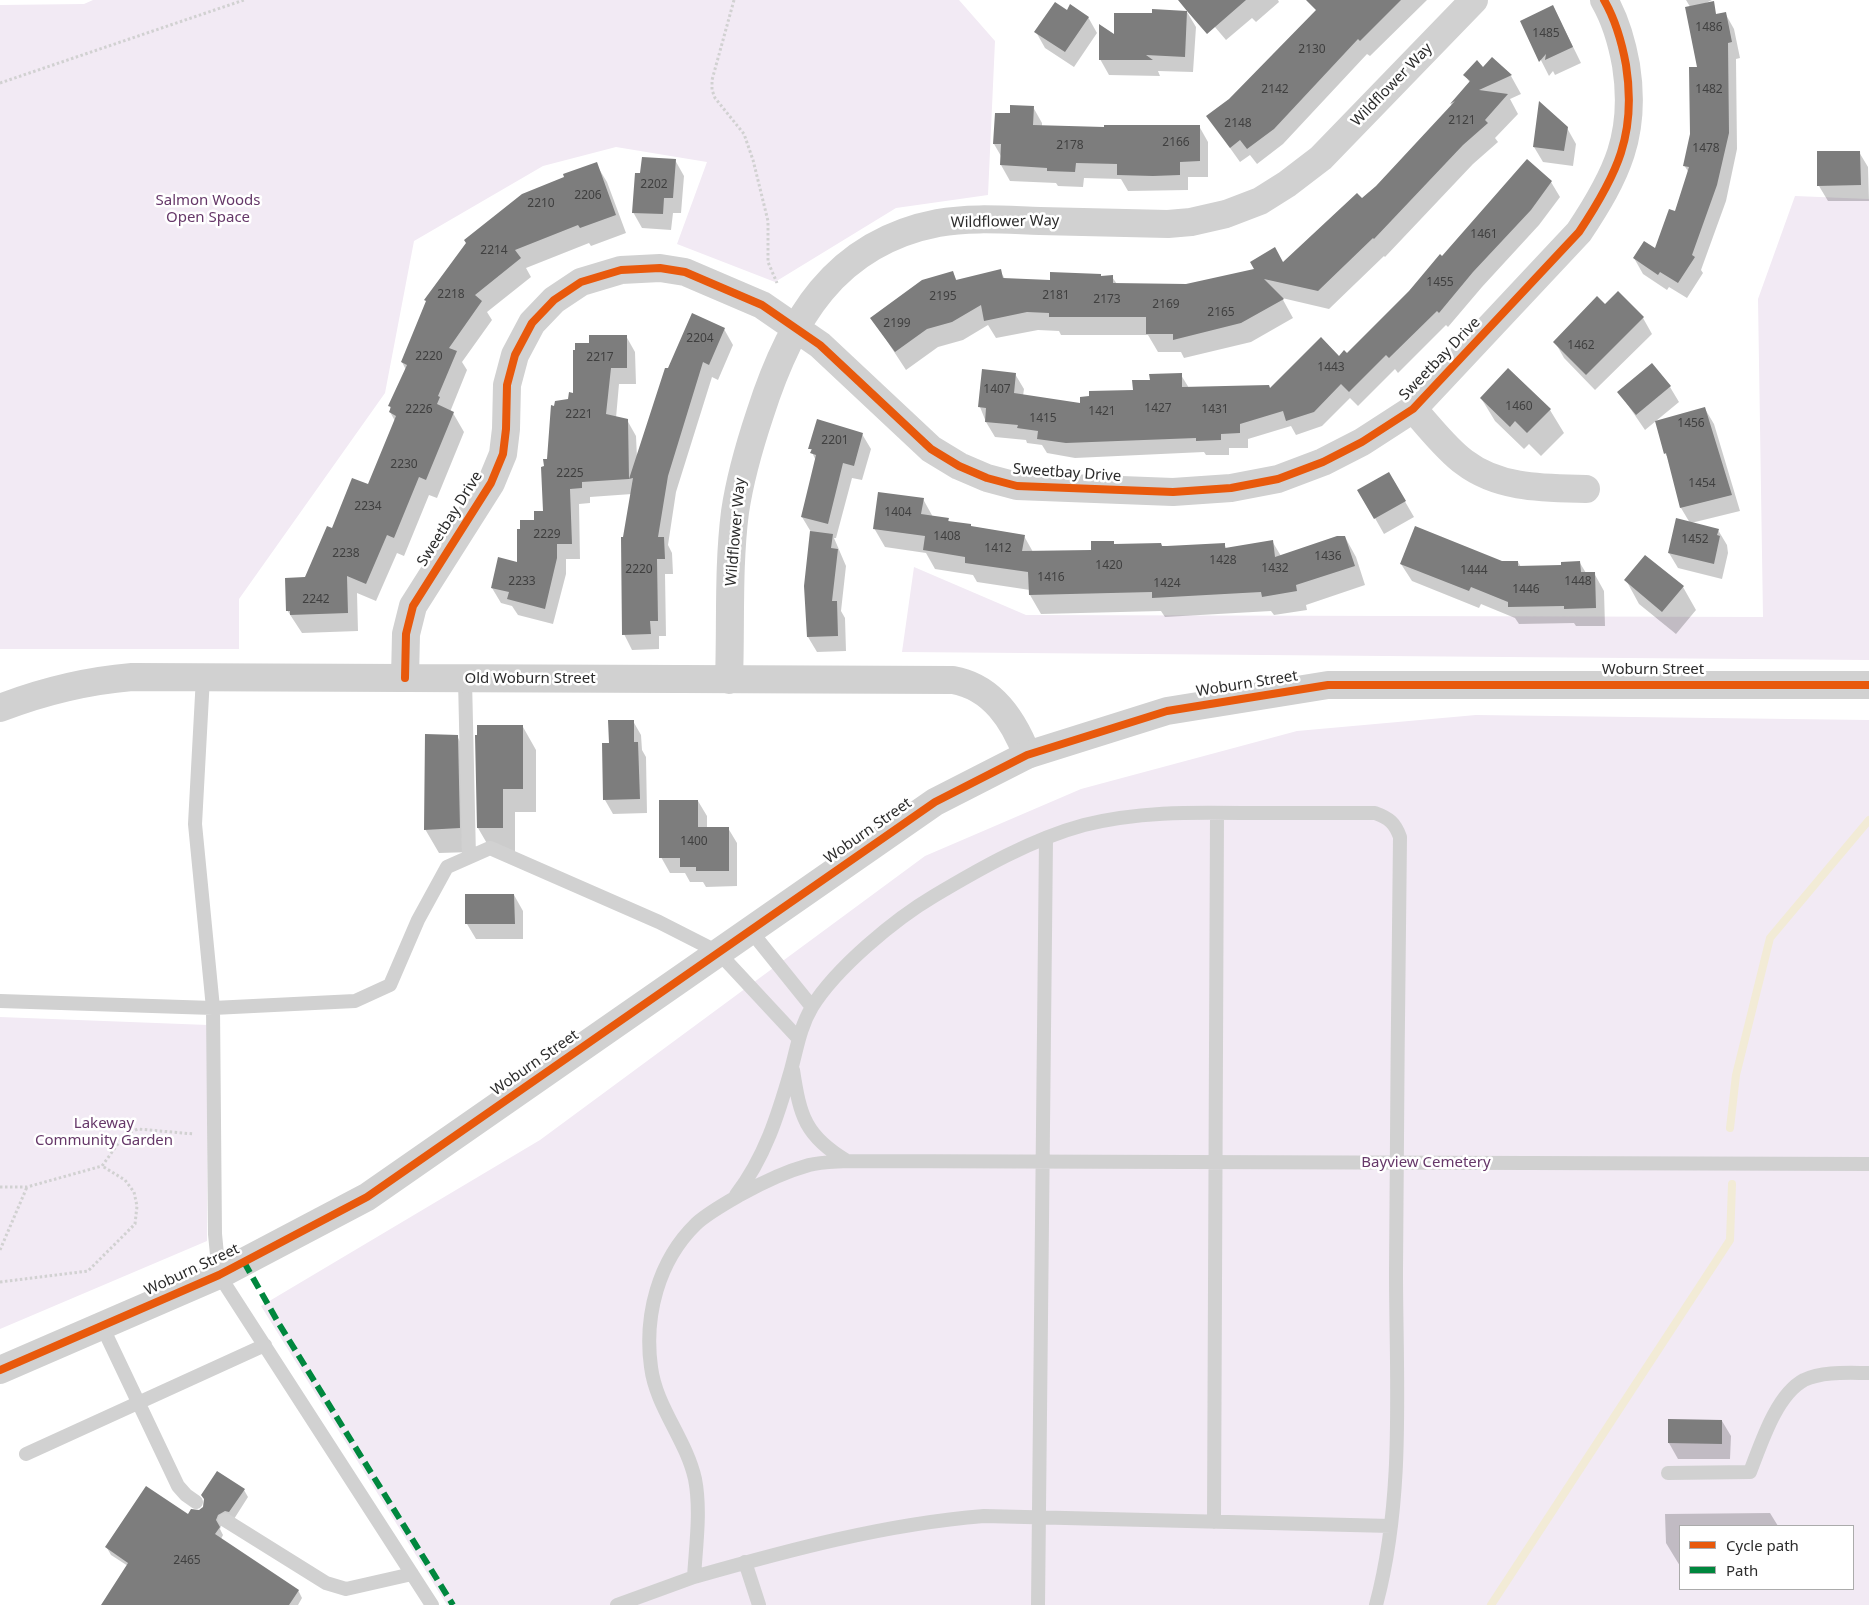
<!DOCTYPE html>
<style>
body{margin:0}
#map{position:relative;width:1869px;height:1605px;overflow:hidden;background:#fff;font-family:"Noto Sans",sans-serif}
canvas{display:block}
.legend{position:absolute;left:1679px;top:1525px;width:175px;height:65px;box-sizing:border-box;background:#fff;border:1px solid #ababab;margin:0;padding:6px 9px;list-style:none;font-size:15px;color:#2c2c2c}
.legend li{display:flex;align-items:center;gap:10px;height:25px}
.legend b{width:25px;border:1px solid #ababab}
</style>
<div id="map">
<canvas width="1869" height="1605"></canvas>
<ul class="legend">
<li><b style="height:6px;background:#e8590c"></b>Cycle path</li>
<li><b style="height:6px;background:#00873e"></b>Path</li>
</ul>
</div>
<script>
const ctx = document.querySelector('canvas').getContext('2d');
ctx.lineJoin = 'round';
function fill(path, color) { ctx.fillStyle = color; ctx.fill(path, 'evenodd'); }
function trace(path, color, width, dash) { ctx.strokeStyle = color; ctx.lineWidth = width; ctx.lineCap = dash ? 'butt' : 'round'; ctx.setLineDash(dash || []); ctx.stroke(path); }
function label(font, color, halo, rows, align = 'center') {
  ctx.font = font + ' "Noto Sans",sans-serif'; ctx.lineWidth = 5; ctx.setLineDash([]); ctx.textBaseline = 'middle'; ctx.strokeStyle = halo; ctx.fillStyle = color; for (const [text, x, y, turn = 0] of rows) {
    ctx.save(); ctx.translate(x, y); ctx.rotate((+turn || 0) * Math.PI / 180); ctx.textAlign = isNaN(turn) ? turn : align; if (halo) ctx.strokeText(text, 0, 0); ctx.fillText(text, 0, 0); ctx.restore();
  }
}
fill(new Path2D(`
 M93,0H959L995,41L988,195L896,208L775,282L677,244L707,162L616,147L543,166L414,241L385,393L239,599V649H0V5L84,4Z
 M1795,196L1869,199V660L902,652L914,567L1026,615L1763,617L1758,299Z
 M1476,715L1869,720V1605H447L261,1306L540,1140L925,856L1081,789L1297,731ZM1680,1526H1853V1589H1680Z
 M0,1017L208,1025L207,1241L0,1329Z`), '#f2eaf4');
fill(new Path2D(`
 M1192,0H1278L1279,2L1256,22L1252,18L1226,40Z
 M1327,0H1427L1370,56L1367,54L1283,144L1257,164L1250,155L1240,162L1208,117L1230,100Z
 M1686,0H1712L1692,10Z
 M1553,6L1581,63L1555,75L1553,71L1549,76L1521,21Z
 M1067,12L1088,17L1097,33L1074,67L1045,48L1036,32Z
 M1187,12L1196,27L1193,72L1158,71L1160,76L1109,75L1100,59L1116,36L1154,14Z
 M1725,13L1734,29L1740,58L1736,59L1737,149L1726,201L1701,270L1703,273L1687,298L1669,287L1667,290L1643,274L1634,258L1655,250L1675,212L1689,173L1684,165L1691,134L1698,68Z
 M1492,58L1511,76L1521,94L1510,99L1518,114L1495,138L1498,142L1473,164L1385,257L1384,256L1329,309L1282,298L1293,318L1251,342L1184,358L1181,352H1158L1148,335H1061L1059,331L1038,330L996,338L988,325L963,340L938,347L906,370L872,318L953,273L957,281L1000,271L1005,279L1052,281L1112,277L1117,284L1186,285L1283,264L1377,187L1452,106L1451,104L1470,83L1465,75L1484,68Z
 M1033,107L1042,123V127L1105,129L1199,126L1208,142V177H1188V190L1128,191L1121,179L1084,178L1083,187L1058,186L1056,183L1010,181L1001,165V156L994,144L1011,115Z
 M1567,128L1576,144L1573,166L1543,162L1534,147Z
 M1859,152L1868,167L1869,201H1828L1819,186Z
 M675,160L684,176L681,213H673L671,230L642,228L633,212L641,175Z
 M1527,161L1551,182L1560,197L1539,225L1482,287L1448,327L1446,325L1398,373L1395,369L1358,406L1350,398L1322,426L1296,435L1291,426L1248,439V448H1229V455H1206L1204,452L1075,458L1047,453L1042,445L1027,443L1026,440L995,437L986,422L980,407L1015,374L1024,389L1023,396L1081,404L1134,391L1151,381L1181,375L1189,388L1270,389L1347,354L1443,257Z
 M596,164L607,182L626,233L591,246L589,243L526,268L531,277L487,312L492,320L462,362L467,370L450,412L453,413L464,432L437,498L429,495L404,556L397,553L376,601L357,593L358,631L302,633L287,610L332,529L369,486L395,421L390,412V406L406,370L402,362Z
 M1618,293L1643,318L1652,334L1595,390L1564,358L1555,342L1605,306Z
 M724,329L733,345L718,380L712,377L676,492L668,545L672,553L673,574H665L666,636H659V649L632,650L624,634V539L632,494L590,497V503L579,504L580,559H566V574L553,624L518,615L512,606L501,603L492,588L519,564L535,521L544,513L545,468L591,344L626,336L635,352L636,384H619L616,418L627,420L636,436L637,458L668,369Z
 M1508,370L1550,410L1564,433L1541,456L1529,444L1524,449L1495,421L1481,398Z
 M1670,387L1679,402L1645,430L1619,392Z
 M1705,409L1714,424L1740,511L1691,523L1718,530L1727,545L1728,553L1722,579L1678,568L1669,553L1690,523L1681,508L1669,460L1665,453Z
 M862,434L871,449L862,480L852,478L836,538H834L846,566L841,611L845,618L846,651L817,652L808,637L811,532L802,517L816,461L810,448Z
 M1389,474L1414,517L1384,534L1359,490Z
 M923,499L933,517L948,519L950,522L972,528L1024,536L1033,552L1092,551L1113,542L1115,545L1162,547L1224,544L1227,549L1272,541L1281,556L1345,537L1356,557L1365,585L1306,605L1307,610L1274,615L1271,611L1165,617L1161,611L1041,614L1030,595V590L977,582L973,575L935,569L926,553L885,547L874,528Z
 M1502,562H1518L1521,567L1563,566L1580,563L1586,573H1594L1604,591L1605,626H1576L1574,623L1519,624L1515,618L1481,604L1479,608L1412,581L1401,564Z
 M1626,580L1683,587L1696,610L1676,634L1639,604Z
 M633,721L641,735L642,750L646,757L647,813L613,814L605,800L610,744Z
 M523,727L536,750V812H515V852H492L478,828L476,736Z
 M457,736L470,760L472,852L439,853L425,829Z
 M698,801L707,816V828H728L737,843V886L706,887L703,882H690L685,873H670L661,857Z
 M514,895L523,911V939H476L467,924Z
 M1669,1420L1722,1421L1731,1436L1730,1459H1678L1669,1443Z
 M244,1490L248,1497L234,1519L222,1522L220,1529L223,1535L221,1539L298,1590L302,1598L298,1605H102L128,1566L111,1555L107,1548L200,1511Z
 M1770,1513L1778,1526H1680V1566L1666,1543L1665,1514Z`), '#0003');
trace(new Path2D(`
 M1730,1128L1736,1075L1770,938L1869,820
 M1491,1605L1730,1240L1732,1184`), '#f2ebd6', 8);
fill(new Path2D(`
 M1178,0H1246L1207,34L1187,11L1185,57L1146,55L1153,60H1099V24L1114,34V13H1152V9L1187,11Z
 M1306,0H1401L1360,41L1358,39L1274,129L1247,149L1240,140L1230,148L1206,116L1229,99L1316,10Z
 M1714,1L1716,14L1726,12L1732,42L1728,43L1729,133L1717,185L1692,255L1695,257L1678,283L1660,272L1658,275L1633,258L1644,241L1655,248L1669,209L1675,211L1689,167L1683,166L1690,134L1689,67H1697L1685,7Z
 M1055,2L1067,10L1070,4L1089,17L1065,52L1034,32Z
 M1553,5L1573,47L1545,60L1546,54L1539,62L1520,21Z
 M1492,57L1512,75L1479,90L1508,94L1485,120L1488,123L1463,145L1374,239L1373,238L1318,291L1264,279L1284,299L1241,323L1173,340V334H1146V317H1049V313L1027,312L984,321L981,305L952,322L927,329L895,352L870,318L922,280L953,271L956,280L1001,269L1003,278L1050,280V272L1101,274V276L1113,275V283L1186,284L1254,269L1250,262L1275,247L1283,262L1357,193L1362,198L1376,186L1455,101L1450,104L1470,81L1463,75L1477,60L1483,67Z
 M1539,101L1568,127L1564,151L1533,147Z
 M1010,105L1034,106L1033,125L1104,127V125H1200V161L1180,162V175L1153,176L1117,175V164L1076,163L1075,172L1047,171V168L1000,165L1001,144H993L995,113H1010Z
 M1817,151H1860L1861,185L1817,186Z
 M642,157L676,159L673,198H664L663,214L632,213L635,173H640Z
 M1527,159L1552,181L1531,210L1473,272L1439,313L1437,311L1389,358L1386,355L1349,392L1341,384L1314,412L1286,421L1283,411L1240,424V433L1221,434V440L1196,441V438L1066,443L1037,439L1038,431L1017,428L1018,425L985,422L986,408L978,407L982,369L1016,373L1014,393L1080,403V397L1089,396V391L1133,390L1132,380H1150L1149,374L1182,373V387L1269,385L1270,388L1321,337L1339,356L1344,350L1347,353L1409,291L1440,254L1442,256Z
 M597,162L616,215L580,228L578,225L515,250L521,258L475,295L482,301L449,348L457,351L438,396L440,397L437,404L454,412L426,480L419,477L394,538L387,535L366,584L347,576L348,613L290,615V611H286L285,578L305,577L327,526L332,528L352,478L368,484L396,416L389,412L391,407L388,406L407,365L401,362L426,301L424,300L466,243L464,240L522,194L564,177L563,174Z
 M1618,291L1644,317L1586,375L1553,342L1597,296L1605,304Z
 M692,313L725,328L709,365L703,362L668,476L658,537H664L665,559H657L658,621H650L651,634L622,635L621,537H623L633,478L629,479L665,368H668Z
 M589,335H627V368H611L606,414L628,419L629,479L582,482V488L570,489L572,544H557V558L545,609L507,599L509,592L491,588L498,557L517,562V529H520V520H534V511H543L541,467L544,466L543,459H547L551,405L554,406L555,401L568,399L569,392L573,393V350H575V343H589Z
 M1652,363L1671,386L1636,415L1617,392Z
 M1508,368L1551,409L1527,433L1515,421L1510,427L1480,398Z
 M1705,407L1732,495L1680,508L1666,453L1664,454L1655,421Z
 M817,419L863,433L854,466L843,463L828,524L801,517L816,455L810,453L812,449H808Z
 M1389,472L1406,501L1374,519L1357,490Z
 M878,492L924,498L921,514L949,518L948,521L971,524V526L1025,535L1022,551L1091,550V541H1114V544L1161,543L1162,546H1167L1225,543V548L1273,540L1275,557L1337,536H1345L1355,566L1296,585L1297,591L1262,597L1261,592L1152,598V592L1029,595L1028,572L965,563V557L923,550L925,536L873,529Z
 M1676,518L1719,529L1717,535L1720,536L1714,564L1668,553Z
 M1415,526L1502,561H1518V566L1561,565V562L1580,561L1581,572H1595L1596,608L1564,609V606L1508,607V602L1471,587L1469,591L1400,564Z
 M810,531L833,534L831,548L838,549L832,601H837L838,636L807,637L804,586Z
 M1645,555L1684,586L1662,612L1624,580Z
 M608,720H634V742H638L640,799L603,800L602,743H609Z
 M477,725H523V789H503V828H477L475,735H477Z
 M425,734L458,735L460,828L424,830Z
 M659,800H698V827H729V871H696V867H680V858H659Z
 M465,894H514L515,924H465Z
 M1668,1419L1722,1420V1444L1668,1443Z
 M217,1471L245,1489L229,1512L225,1511L218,1515L216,1520L220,1527L215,1534L299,1590L289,1605H101L128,1563L105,1547L146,1486L188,1514L191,1509L199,1510L203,1507L204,1499L201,1495Z`), '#7d7d7d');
trace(new Path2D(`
 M734,0L712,80V90L715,98L744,134L753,160L768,221V262L777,283
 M0,83L244,0
 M0,1187H27L102,1166L125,1134L138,1129L194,1134
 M0,1250L27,1187
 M0,1282L88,1271L135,1224L137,1206L134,1192L125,1180L102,1166`), '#d1d1d1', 3, [2.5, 2.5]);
trace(new Path2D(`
 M465,679L469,857
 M750,930L812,1007
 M0,1001L213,1008L195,824L203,677
 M793,1070C800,1116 805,1136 847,1161
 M736,1195C765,1157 778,1115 791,1070C797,1048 800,1027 812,1007C836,968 895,919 934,896C981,868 1032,839 1084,825C1136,812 1189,812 1242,813C1286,813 1330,813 1375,813C1389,818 1395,823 1400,837C1399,981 1396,1126 1396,1270C1396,1381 1405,1497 1376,1605
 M102,1326L178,1486L186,1495L196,1502
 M26,1454L265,1345
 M1668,1473L1750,1472C1761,1444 1776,1395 1804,1380C1823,1371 1849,1373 1869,1373
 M225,1520L326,1583L346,1589L412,1574
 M1214,1522L1217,813
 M745,1562L759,1605
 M694,1577C789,1550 885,1524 984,1516L1391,1526
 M432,1605L219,1275L215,1234L213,1008L355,1001L390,985L418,920L447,867L490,848L659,922L718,952L798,1038
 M617,1605L694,1577C696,1545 701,1510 695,1479C686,1439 656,1407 651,1367C644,1316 658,1261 696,1224C708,1213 726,1203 740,1195C763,1182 784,1172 809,1165C821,1162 834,1162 847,1161L1869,1164
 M1038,1605L1046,839`), '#d1d1d1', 14);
trace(new Path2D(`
 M1413,409C1428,425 1446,449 1464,462C1499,489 1545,488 1586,489
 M405,678L406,634L413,606L491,483L503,454L506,429L507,385L515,355L532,323L554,300L581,282L621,270L660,268L685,272L762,305L820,345L931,449L959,466L987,478L1017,486L1173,492L1231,488L1278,479L1323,462L1362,442L1413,409L1579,232C1617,175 1637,134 1626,65C1622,43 1615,19 1604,0
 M729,680C731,624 728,567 735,512C740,478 749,447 760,414C790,320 834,243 938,223C971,217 1006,220 1040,221C1082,222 1125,223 1168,224L1191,222L1226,214L1260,201L1287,184L1321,158L1474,0
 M0,708C44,691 85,681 132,677L953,680C993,687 1014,721 1027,755`), '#d1d1d1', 28);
trace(new Path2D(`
 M0,1370L219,1275L367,1197L935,802L1027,755L1167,711L1328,685H1869`), '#d1d1d1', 28);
trace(new Path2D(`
 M244,1262L279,1324L453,1605`), '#00873e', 6, [12, 6]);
trace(new Path2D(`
 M405,678L406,634L413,606L491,483L503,454L506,429L507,385L515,355L532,323L554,300L581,282L621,270L660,268L685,272L762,305L820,345L931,449L959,466L987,478L1017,486L1173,492L1231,488L1278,479L1323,462L1362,442L1413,409L1579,232C1617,175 1637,134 1626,65C1622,43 1615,19 1604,0
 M0,1370L219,1275L367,1197L935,802L1027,755L1167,711L1328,685H1869`), '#e8590c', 8);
label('12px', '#404040', null, [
 ["1486",1709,28],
 ["1485",1546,34],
 ["2130",1312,50],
 ["2142",1275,90],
 ["1482",1709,90],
 ["2121",1462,121],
 ["2148",1238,124],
 ["2166",1176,143],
 ["2178",1070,146],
 ["1478",1706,149],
 ["2202",654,185],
 ["2206",588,196],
 ["2210",541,204],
 ["1461",1484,235],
 ["2214",494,251],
 ["1455",1440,283],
 ["2218",451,295],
 ["2181",1056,296],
 ["2195",943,297],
 ["2173",1107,300],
 ["2169",1166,305],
 ["2165",1221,313],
 ["2199",897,324],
 ["2204",700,339],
 ["1462",1581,346],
 ["2220",429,357],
 ["2217",600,358],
 ["1443",1331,368],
 ["1407",997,390],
 ["1460",1519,407],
 ["1427",1158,409],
 ["2226",419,410],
 ["1431",1215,410],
 ["1421",1102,412],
 ["2221",579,415],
 ["1415",1043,419],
 ["1456",1691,424],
 ["2201",835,441],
 ["2230",404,465],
 ["2225",570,474],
 ["1454",1702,484],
 ["2234",368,507],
 ["1404",898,513],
 ["2229",547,535],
 ["1408",947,537],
 ["1452",1695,540],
 ["1412",998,549],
 ["2238",346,554],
 ["1436",1328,557],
 ["1428",1223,561],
 ["1420",1109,566],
 ["1432",1275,569],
 ["2220",639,570],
 ["1444",1474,571],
 ["1416",1051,578],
 ["2233",522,582],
 ["1448",1578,582],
 ["1424",1167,584],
 ["1446",1526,590],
 ["2242",316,600],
 ["1400",694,842],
 ["2465",187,1561]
]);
label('15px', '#2c2c2c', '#fff', [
 ["Wildflower Way",1392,85,-46],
 ["Wildflower Way",1005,222,-1],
 ["Sweetbay Drive",1440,359,-46],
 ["Sweetbay Drive",1067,473,4],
 ["Sweetbay Drive",450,519,-58],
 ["Wildflower Way",736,532,-85],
 ["Woburn Street",1653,670],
 ["Old Woburn Street",530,679],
 ["Woburn Street",1247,684,-9],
 ["Woburn Street",868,831,-35],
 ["Woburn Street",535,1063,-35],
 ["Woburn Street",192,1270,-25]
]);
label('15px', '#663869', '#fff', [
 ["Salmon Woods",208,201],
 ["Open Space",208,218],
 ["Lakeway",104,1124],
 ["Community Garden",104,1141],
 ["Bayview Cemetery",1426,1163]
]);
</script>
